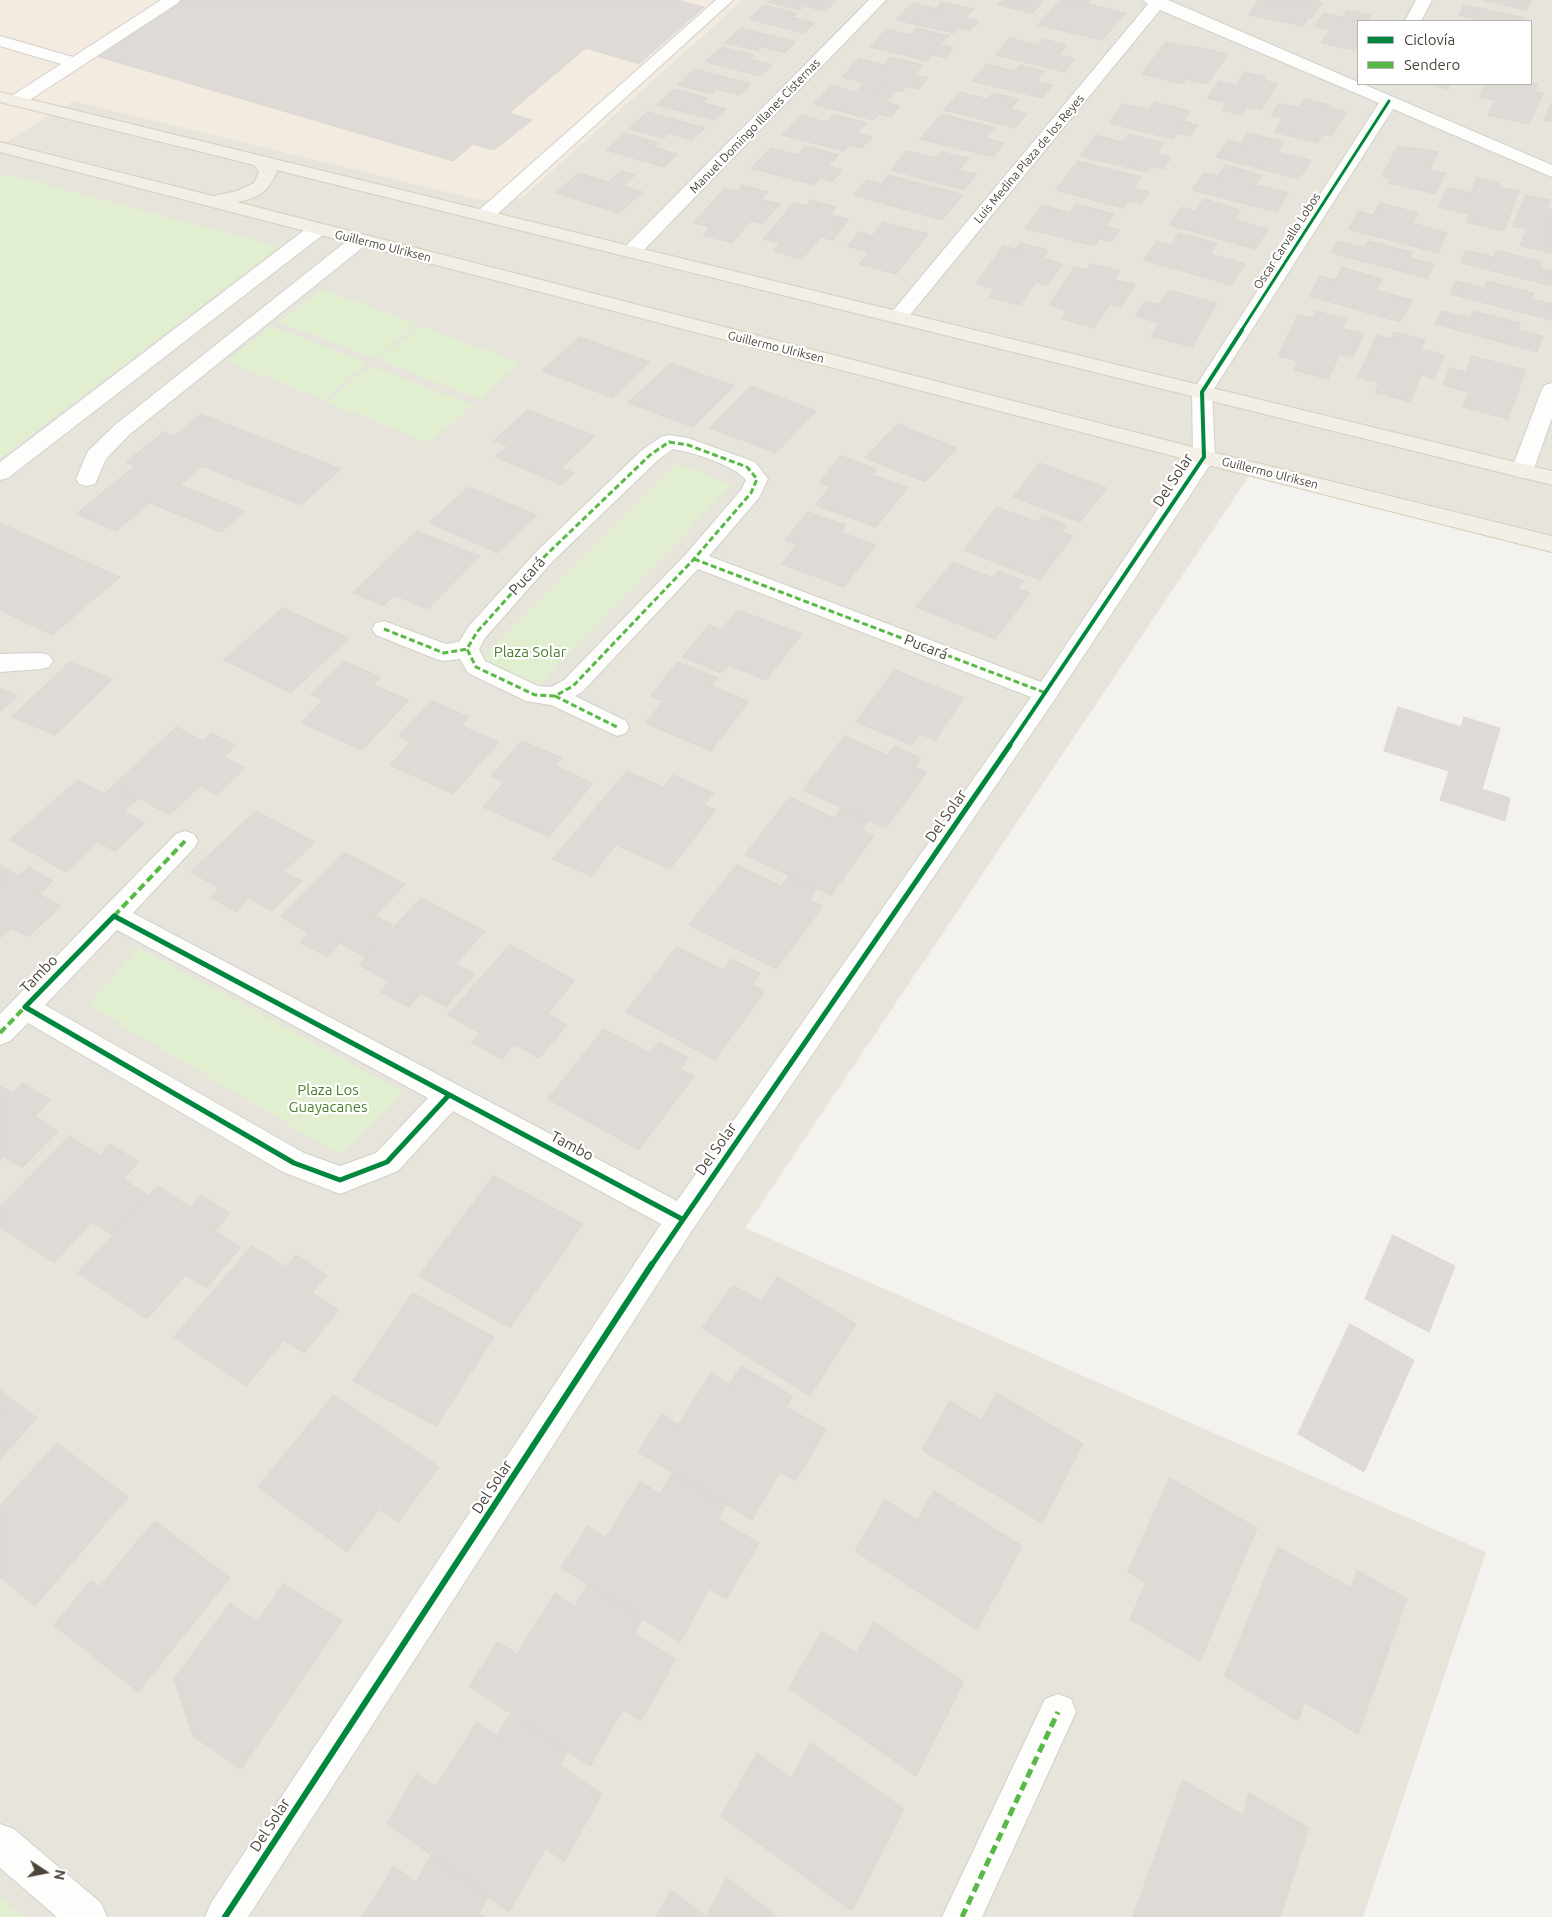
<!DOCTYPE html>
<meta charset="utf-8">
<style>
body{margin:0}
#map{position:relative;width:1552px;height:1917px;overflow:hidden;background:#f4f2ee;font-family:Ubuntu,sans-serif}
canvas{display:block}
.legend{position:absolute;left:1357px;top:20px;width:175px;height:65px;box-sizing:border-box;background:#fff;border:1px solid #b7b4b0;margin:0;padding:6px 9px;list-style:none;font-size:15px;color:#4b4439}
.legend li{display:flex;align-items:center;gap:10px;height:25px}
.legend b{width:25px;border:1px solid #b7b4b0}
.north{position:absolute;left:20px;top:1847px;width:50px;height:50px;-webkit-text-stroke:4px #fff;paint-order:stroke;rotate:101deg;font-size:14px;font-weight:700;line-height:20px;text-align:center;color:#4b4439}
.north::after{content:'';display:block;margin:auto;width:18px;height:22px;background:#4b4439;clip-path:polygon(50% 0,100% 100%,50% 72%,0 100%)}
</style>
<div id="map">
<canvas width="1552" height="1917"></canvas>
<ul class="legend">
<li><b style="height:6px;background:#00873e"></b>Ciclovía</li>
<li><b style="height:6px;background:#58b947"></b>Sendero</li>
</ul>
<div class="north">N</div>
</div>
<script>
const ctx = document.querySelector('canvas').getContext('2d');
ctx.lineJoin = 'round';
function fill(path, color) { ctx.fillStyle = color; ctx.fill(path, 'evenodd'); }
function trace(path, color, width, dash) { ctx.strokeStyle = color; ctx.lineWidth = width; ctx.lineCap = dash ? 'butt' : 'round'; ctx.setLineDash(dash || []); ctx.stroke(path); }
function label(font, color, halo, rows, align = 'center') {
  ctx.font = font + ' Ubuntu,sans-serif'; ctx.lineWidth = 4.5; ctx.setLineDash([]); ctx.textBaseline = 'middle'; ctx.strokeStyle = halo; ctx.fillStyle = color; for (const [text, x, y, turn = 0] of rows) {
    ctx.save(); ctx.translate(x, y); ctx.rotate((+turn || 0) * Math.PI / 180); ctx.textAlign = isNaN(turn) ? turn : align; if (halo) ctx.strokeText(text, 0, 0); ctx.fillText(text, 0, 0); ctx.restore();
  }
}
fill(new Path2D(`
 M0,0H1552V553L1249,476L745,1228L1486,1552L1363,1917H0ZM1358,21H1531V84H1358Z`), '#e7e4dc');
fill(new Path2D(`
 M0,0H743L522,198L480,200L73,101L0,146Z`), '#f3ebdf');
fill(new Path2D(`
 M10,175L279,247L0,459V177Z
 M321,289L417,324L376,359L279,322Z
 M271,326L368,363L324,400L226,361Z
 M420,326L520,363L480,399L379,360Z
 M370,366L472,405L429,443L327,402Z
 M677,464L732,485L535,689L481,659Z
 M139,948L404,1092L340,1155L88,1005Z
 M0,1897L24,1917H0Z`), '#e1eecf');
const building = new Path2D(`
 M182,0H677L704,7L639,64L586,48L509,113L532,120L494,150L473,144L453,161L96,56Z
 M770,0H833L836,1L826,11L804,6L800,10L768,2Z
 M1002,0H1044L1033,13L997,5Z
 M1061,0H1091L1088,4L1126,13L1102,40L1038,25Z
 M1259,0H1319L1318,2L1322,3L1312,18L1309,17L1303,26L1249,15Z
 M1483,0H1531L1527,10Z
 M942,2L974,9L965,18L979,21L970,31L959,28L954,33L896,20L912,3L936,9Z
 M764,5L797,13L792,17L815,23L803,33L749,19Z
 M1464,5L1526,18L1524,21H1483L1459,15Z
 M1347,10L1371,15L1368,21H1358V51L1321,43L1330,30L1315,26L1323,13L1343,17Z
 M741,28L796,42L785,53L762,47L758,51L725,43Z
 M917,28L949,36L940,45L953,48L945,58L933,55L928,61L870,47L886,29L911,35Z
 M1010,38L1037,45L1043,39L1067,45L1059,55L1075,58L1065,72L996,55Z
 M1166,42L1187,47L1188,45L1228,54L1207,84L1186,79L1183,84L1142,74Z
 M722,47L754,55L750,59L772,65L761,76L705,62Z
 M891,57L923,65L914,75L928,78L919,89L907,86L902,92L842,77L859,58L884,65Z
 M987,64L1014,71L1020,65L1045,71L1036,81L1053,85L1042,98L972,81Z
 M695,69L751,84L739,95L716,89L712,94L678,85Z
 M1245,72L1265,77L1264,80L1278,84L1261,110L1247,107L1242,115L1222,110L1227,103L1207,98L1219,81L1236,85Z
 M1531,83L1538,84L1534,91L1543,93L1529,124L1488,115L1495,100L1479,96L1485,84L1509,85V84Z
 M863,84L896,92L886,102L900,106L891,117L879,114L873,120L813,104L831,85L856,92Z
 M1427,84H1450L1448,89Z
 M674,89L707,98L703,102L726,109L714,120L657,105Z
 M960,92L987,99L993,93L1019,99L1010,109L1027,114L1015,128L944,110Z
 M1304,99L1331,105L1329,108L1346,112L1332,136L1323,134L1317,143L1274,132L1283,118L1271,115L1279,103L1298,108Z
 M1155,102L1190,111L1183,121L1198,125L1190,136L1178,133L1173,139L1109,123L1123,104L1149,110Z
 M1551,104H1552V122L1544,120Z
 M648,112L705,128L692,140L668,133L664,138L629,129Z
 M834,114L867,123L857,133L872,137L862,148L849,145L844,151L782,135L801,115L826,122Z
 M942,114L996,128L986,138L1004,143L993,157L920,139Z
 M625,133L659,143L654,147L678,154L664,167L606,150Z
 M1248,133L1284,142L1278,152L1311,160L1299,179L1216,157L1228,140L1241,144Z
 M1129,134L1164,143L1157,154L1171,157L1164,169L1151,166L1146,172L1080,156L1096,135L1122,142Z
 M805,146L839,155L828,166L842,170L832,182L820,178L814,185L751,168L771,148L797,155Z
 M1398,146L1438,152L1430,170L1445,173L1436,194L1388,183L1390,178L1383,176Z
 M907,151L936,158L942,152L969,158L959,170L977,174L964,190L891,170Z
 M1078,161L1141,177L1134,188L1149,192L1141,204L1128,201L1123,208L1056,190Z
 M1226,165L1262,175L1255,185L1289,193L1277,212L1192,190L1204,173L1218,176Z
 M621,171L635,175L623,186L643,192L619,213L555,193L579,173L608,182Z
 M889,175L963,195L942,220L853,195L867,180L881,184Z
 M1477,178L1499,183L1498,187L1519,191L1504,231L1466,222L1469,214L1439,207L1447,187L1471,193Z
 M742,185L768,192L761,199L780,204L762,224L751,221L732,243L703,235L710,227L693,223L725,188L737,191Z
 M1526,195L1550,200L1547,209L1552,210V253L1520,246L1527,229L1513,226Z
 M1204,199L1241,210L1234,220L1268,229L1255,249L1169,225L1182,207L1195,211Z
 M811,200L836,207L830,215L849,219L833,240L821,237L802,259L773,251L780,243L763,239L794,203L806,206Z
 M1380,203L1419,213L1412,223L1447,233L1438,253L1348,229L1359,211L1373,215Z
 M1076,204L1114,214L1105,226L1120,230L1112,242L1099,239L1094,246L1025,228L1042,205L1069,213Z
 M883,222L928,234L896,274L859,264L869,252L847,246L859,232L872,236Z
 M1179,233L1217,243L1210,254L1245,264L1231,285L1143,260L1157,241L1171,245Z
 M1338,241L1365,248L1368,241L1413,252L1410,258L1434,264L1427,278L1331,253Z
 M1020,243L1048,250L1043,258L1063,264L1048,285L1036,282L1020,305L989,297L994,289L976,284L1003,246L1016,249Z
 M1466,250L1494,257L1496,250L1542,262L1539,268L1552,271V286L1461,263Z
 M1091,264L1120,271L1114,279L1135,285L1121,307L1110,304L1094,328L1062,319L1067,311L1049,305L1074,267L1087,270Z
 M1342,267L1382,279L1376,290L1412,300L1400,322L1309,296L1320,276L1335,280Z
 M1456,281L1484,288L1487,281L1534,293L1531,299L1552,304L1551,320L1450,294Z
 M1169,290L1217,303L1192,347L1151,336L1159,323L1135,316L1145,301L1159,304Z
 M1316,311L1346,319L1342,328L1364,334L1353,357L1340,354L1328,379L1294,370L1298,361L1278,356L1298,315L1312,318Z
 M1442,311L1470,318L1473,311L1520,323L1518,330L1543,336L1537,352L1435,324Z
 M1394,332L1425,340L1421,349L1444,355L1434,379L1421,375L1410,402L1375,392L1379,383L1358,377L1377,335L1391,339Z
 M580,337L650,362L613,398L542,371Z
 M1472,356L1526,370L1508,419L1463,407L1469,392L1443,385L1450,368L1466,372Z
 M671,363L734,386L693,427L628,403Z
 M751,386L816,411L776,453L710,428Z
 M528,410L595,436L561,468L574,473L562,485L495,457L508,446L494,441Z
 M201,414L341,469L301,505L202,466L180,485L245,511L221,532L150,503L116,531L76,514L135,466L126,462L164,432L174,436Z
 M898,424L957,448L925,482L865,458Z
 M841,456L877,469L872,475L908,487L876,527L815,505L830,487L819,483Z
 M1040,463L1107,488L1080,522L1013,497Z
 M469,487L537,515L498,553L429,523Z
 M997,507L1037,522L1042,515L1067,525L1062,532L1073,536L1040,580L964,550Z
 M808,512L846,525L840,532L876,545L844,587L781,564L797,545L785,540Z
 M0,523L120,577L52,635L0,610Z
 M417,531L480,556L428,609L394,595L384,606L353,593Z
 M953,562L993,578L998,571L1024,581L1018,588L1030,593L995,639L916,607Z
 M283,608L349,638L291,693L224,660Z
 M738,610L802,634L766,680L728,665L721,673L682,657L709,625L721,630Z
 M344,661L380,677L373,685L409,700L362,750L301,723L323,700L311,695Z
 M70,662L113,679L55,735L12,717Z
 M678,662L718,678L711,686L749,701L711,751L645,723L663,701L651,696Z
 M895,670L964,698L935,740L920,734L912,745L856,722Z
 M0,688L18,696L0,712Z
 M432,701L469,717L461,726L499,742L453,794L390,765L411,742L399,736Z
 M1398,707L1461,727L1464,717L1500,728L1482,789L1510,798L1505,821L1440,800L1449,771L1384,751Z
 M177,727L203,741L212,733L236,745L224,757L245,768L217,795L200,786L170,815L114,785Z
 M845,736L887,755L894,746L921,758L915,767L927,772L886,828L803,790Z
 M522,741L562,758L555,766L593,783L549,837L483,807L504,782L491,777Z
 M627,771L663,787L673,775L714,793L704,805L716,810L670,869L616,845L591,876L553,859Z
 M78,780L104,794L113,786L138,799L124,811L145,823L115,851L98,842L66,872L10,840Z
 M790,797L834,818L841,808L868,821L862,830L874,836L831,895L745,855Z
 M256,811L315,842L284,872L302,881L272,911L249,898L236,912L210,897L219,888L191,872Z
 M344,852L405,884L375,916L393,925L365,957L340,943L328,957L300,942L309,933L281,917Z
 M0,865L19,876L29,867L53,881L39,894L61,906L28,937L12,928L0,938Z
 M737,865L781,886L789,876L817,889L810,900L823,906L776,969L689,925Z
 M421,898L485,931L456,964L475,974L446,1007L421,993L409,1007L380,992L389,982L359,965Z
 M510,945L575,980L548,1014L567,1025L539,1058L514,1044L502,1059L471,1042L480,1033L448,1015Z
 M677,947L723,970L731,959L760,973L752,985L765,991L715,1060L626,1012Z
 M604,1029L650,1053L659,1042L689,1058L680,1069L694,1076L639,1150L548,1099Z
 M23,1083L50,1100L35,1116L58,1131L22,1168L4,1156L0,1161V1086L13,1093Z
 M70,1136L100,1156L110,1144L139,1162L123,1179L148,1195L112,1234L92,1222L54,1263L0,1227V1207Z
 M494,1176L583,1224L510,1328L419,1276Z
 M158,1186L190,1207L200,1195L230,1213L215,1231L241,1247L206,1288L186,1275L147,1319L78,1273Z
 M1393,1235L1455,1266L1429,1332L1365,1299Z
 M252,1246L286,1267L296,1255L327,1275L312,1293L339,1310L304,1353L284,1340L246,1386L174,1337Z
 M778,1277L856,1324L810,1396L702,1328L733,1285L761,1301Z
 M413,1293L494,1337L436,1426L353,1381Z
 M1350,1324L1414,1360L1364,1472L1298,1434Z
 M741,1366L793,1396L786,1407L826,1429L796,1481L780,1472L752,1520L638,1452L662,1414L678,1425L711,1373L729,1384Z
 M0,1390L37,1418L0,1459Z
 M997,1393L1083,1444L1042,1523L922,1450L950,1401L981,1420Z
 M334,1395L439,1467L398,1522L379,1509L347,1552L258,1487Z
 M57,1443L128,1497L35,1606L0,1577V1506Z
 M672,1473L725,1505L718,1519L759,1543L726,1599L709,1589L680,1642L561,1568L588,1526L606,1538L640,1481L660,1494Z
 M1170,1478L1257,1528L1200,1661L1130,1619L1146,1583L1128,1572Z
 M934,1491L1022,1546L977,1630L855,1551L885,1500L917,1520Z
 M155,1521L230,1578L138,1692L54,1625L91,1580L99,1587Z
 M1278,1547L1351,1588L1357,1570L1407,1599L1358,1734L1305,1702L1298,1721L1225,1676Z
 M284,1584L342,1621L241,1769L193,1736L174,1679L230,1603L257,1622Z
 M588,1584L643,1619L634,1633L676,1659L641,1721L623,1710L590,1766L469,1686L498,1642L517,1654L555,1593L574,1606Z
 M874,1622L964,1682L916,1776L789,1688L822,1631L856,1653Z
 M510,1715L567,1751L560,1765L602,1794L564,1862L546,1848L509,1912L387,1823L416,1774L436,1787L477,1722L497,1736Z
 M811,1743L904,1809L852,1911L721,1816L757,1753L791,1778Z
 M1183,1780L1243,1815L1249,1793L1309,1828L1280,1917H1133Z
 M431,1856L489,1897L479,1913L484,1917H362L394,1866L416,1882Z
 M727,1878L778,1917H656L671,1890L706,1916Z`);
fill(building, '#dedbd6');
trace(building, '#dcd9d4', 1);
const minor = new Path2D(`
 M161,0H180L178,3L22,105H10L7,101L10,97L61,64L0,46V36L73,57Z
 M716,0H733L492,219L485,221L478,219L476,215L478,211Z
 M869,0H886L639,255L632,257L625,255L623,251L625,247Z
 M1143,0H1168L1358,82V84H1363L1552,165V177L1393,109L1212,392L1215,457L1212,462L1055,699L693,1229L248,1917H205L211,1903L661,1224L453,1111L398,1171L340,1194L283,1172L28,1023L10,1041L0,1045V1014L176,834L185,831L194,834L198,841L194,848L133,913L677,1201L1031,697L698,569L582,692L575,696L626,721L629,727L626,733L617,736L551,705L526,701L468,673L460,659L444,661L436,659L376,635L372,629L376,623L384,621L446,644L459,642L469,626L537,551L642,450L661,437L669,435L688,438L755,462L768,479L759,498L709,556L1041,682L1193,457L1192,392L1379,103L1160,10L905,321L898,323L891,321L888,317L891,313L1148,4ZM673,449C692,452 734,465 746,480L741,490L686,554L564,680L551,687L538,686L485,661L479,649L485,638L553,561L658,460ZM117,930L428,1098L376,1153L340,1166L304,1153L45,1005Z
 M1416,0H1432L1421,21H1405Z
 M318,223L325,225L327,229L325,233L8,478L0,480V462L311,225Z
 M360,234L367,236L369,240L367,244L129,435L106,459L95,484L87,486L79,484L76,479L88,451L115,425L353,236Z
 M1552,383V418L1533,471L1530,476L1522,478L1514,476L1511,471L1542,389L1545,385Z
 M41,653L49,655L53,661L49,667L41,669L0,672V654Z
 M1058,1694L1071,1699L1076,1712L982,1917H942L1045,1699Z
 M0,1824L14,1829L101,1903L107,1917H57L0,1868Z`);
const major = new Path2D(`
 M0,92L1552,471V485L276,170L277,172C268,192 259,198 237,202L1204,450L1552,536V552L1204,464L0,152V142L213,196L237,191L254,183L259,172L254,165L0,102Z`);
trace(minor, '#d2d0cb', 2);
trace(major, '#d6cebb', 2);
fill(minor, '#fdfdfc');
fill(major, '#f2efe6');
trace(new Path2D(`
 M669,442L688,445L747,467L757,479L751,493L694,559L573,686L555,696L535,695L476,667L467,649L477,632L545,556L650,455Z
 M694,559L1046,693
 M384,629L444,653L467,649
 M555,696L617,727`), '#58b947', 3, [6, 3]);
trace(new Path2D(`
 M114,916L185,841
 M0,1033L25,1007`), '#58b947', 4, [8, 4]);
trace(new Path2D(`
 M962,1917L1058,1712`), '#58b947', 5, [9, 5]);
trace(new Path2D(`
 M1241,331L1389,101`), '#00873e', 3);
trace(new Path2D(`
 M1009,746L1204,457L1202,392L1242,330`), '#00873e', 4);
trace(new Path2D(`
 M449,1095L387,1162L340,1180L294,1163L25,1007L114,916L682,1219
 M651,1266L1010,745`), '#00873e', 5);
trace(new Path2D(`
 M225,1917L652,1264`), '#00873e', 6);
label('12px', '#4b4439', '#fff', [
 ["Manuel Domingo Illanes Cisternas",755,126,-46],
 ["Luis Medina Plaza de los Reyes",1029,159,-50],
 ["Oscar Carvallo Lobos",1287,241,-57],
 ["Guillermo Ulriksen",383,246,14],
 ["Guillermo Ulriksen",776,347,14],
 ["Guillermo Ulriksen",1270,473,14]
]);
label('15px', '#4b4439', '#fff', [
 ["Del Solar",1173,480,-57],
 ["Pucará",527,576,-48],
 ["Pucará",926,647,21],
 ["Del Solar",946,816,-55],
 ["Tambo",39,974,-46],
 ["Tambo",572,1146,28],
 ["Del Solar",716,1149,-55],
 ["Del Solar",492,1487,-57],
 ["Del Solar",270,1825,-57]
]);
label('15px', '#4a7f2a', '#fff', [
 ["Plaza Solar",530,652],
 ["Plaza Los",328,1090],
 ["Guayacanes",328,1107]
]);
</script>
